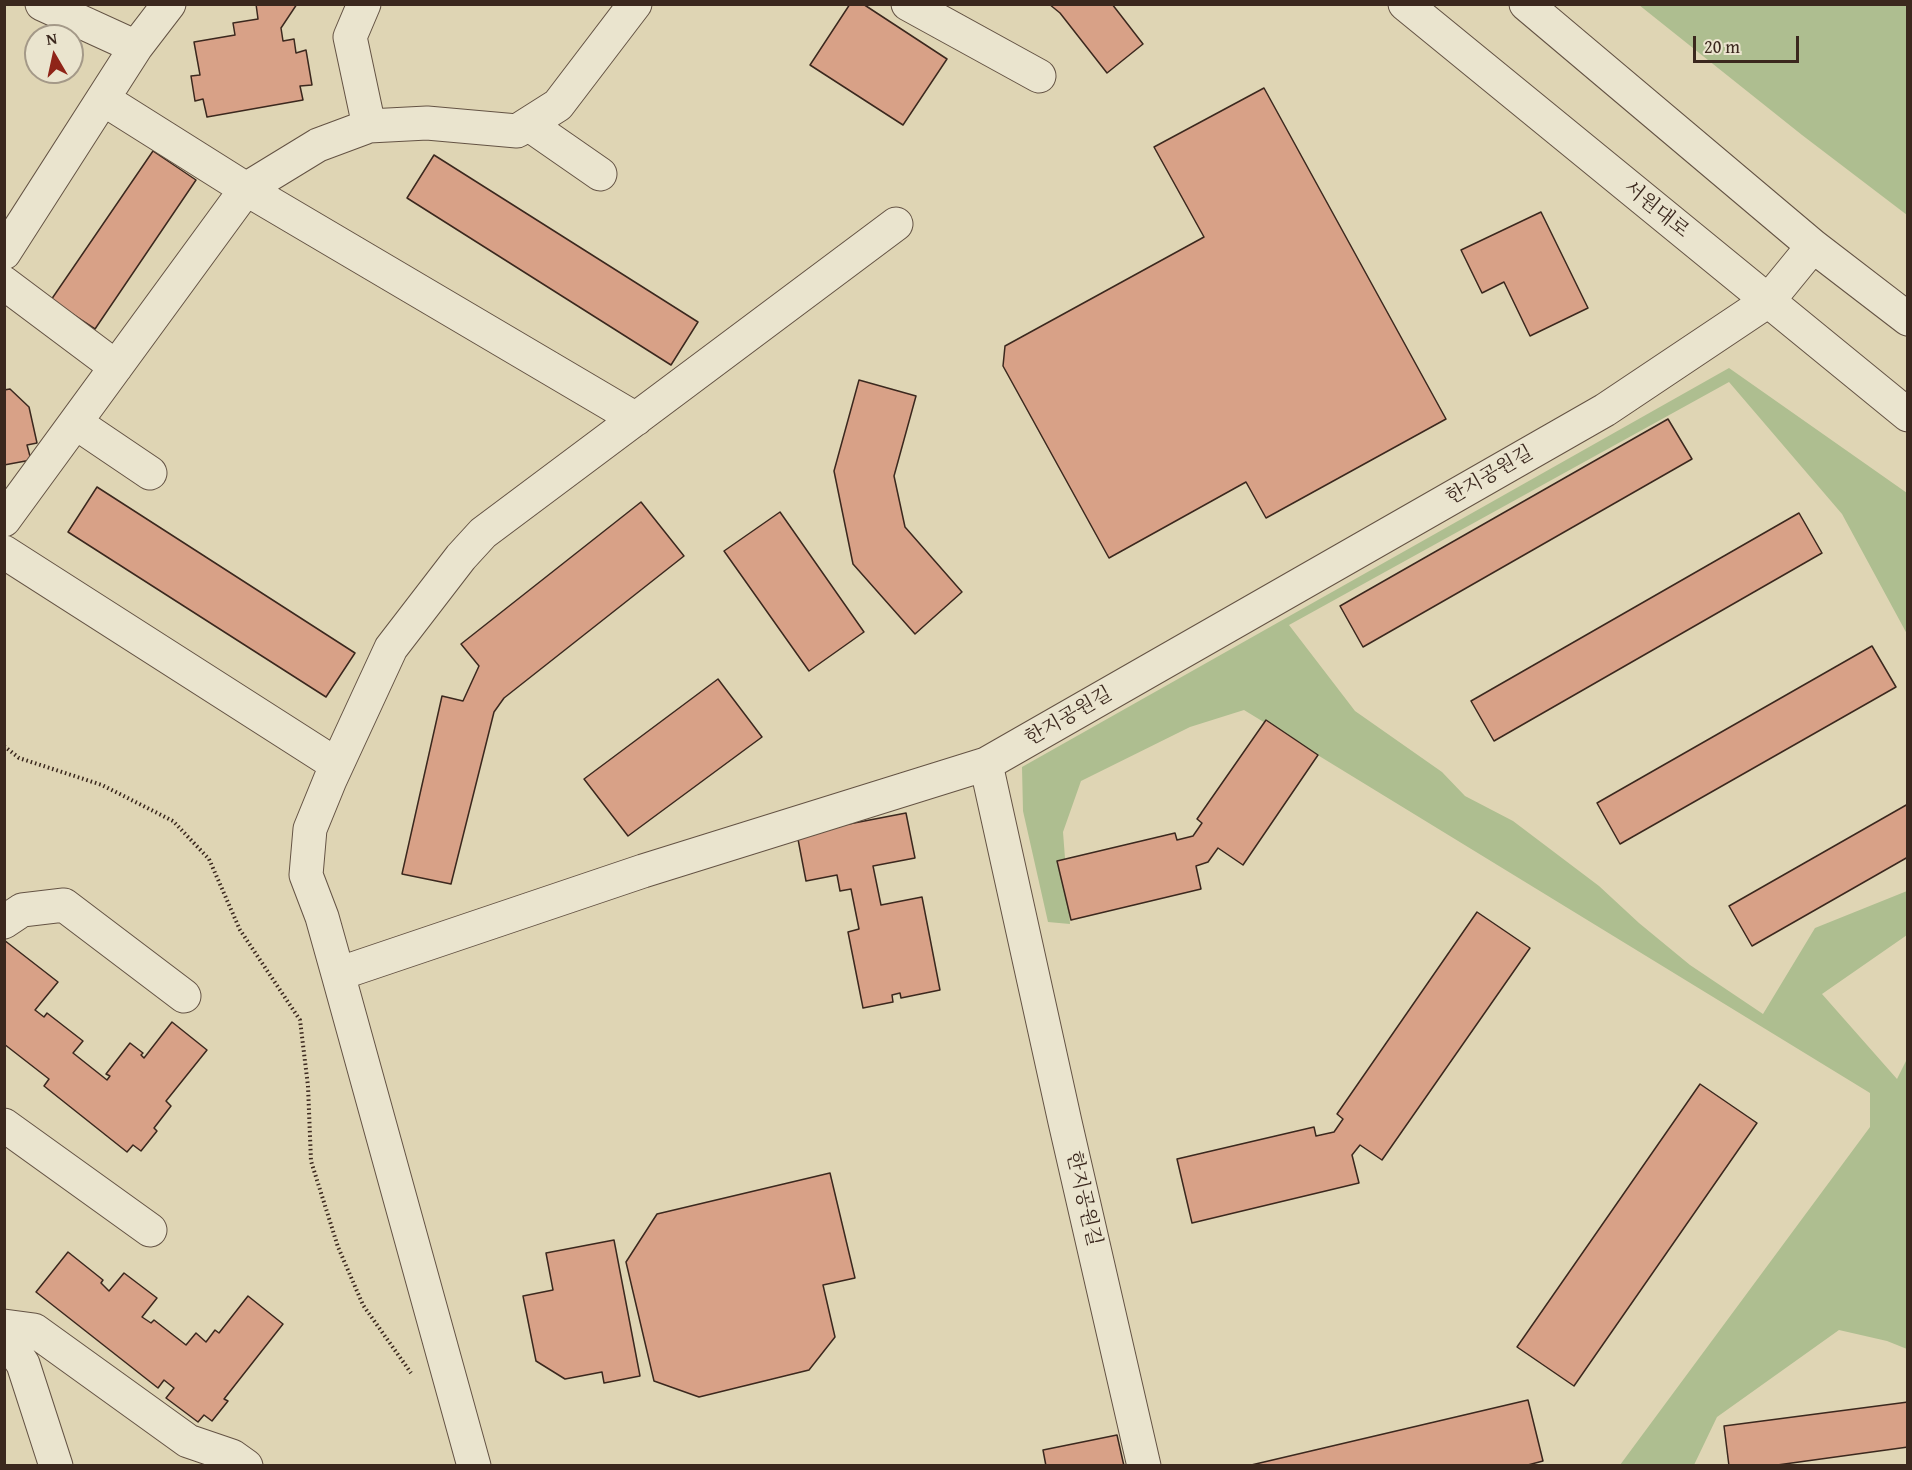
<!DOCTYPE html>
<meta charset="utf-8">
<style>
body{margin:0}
#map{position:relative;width:1912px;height:1470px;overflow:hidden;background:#dfd5b4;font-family:"Gentium Book Plus",serif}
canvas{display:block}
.frame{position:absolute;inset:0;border:6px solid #3b281e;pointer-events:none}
.north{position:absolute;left:24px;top:24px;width:60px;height:60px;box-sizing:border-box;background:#eae4ce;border:2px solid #a49988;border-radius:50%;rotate:351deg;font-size:16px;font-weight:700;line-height:24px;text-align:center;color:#3b281e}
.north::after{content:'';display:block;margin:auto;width:21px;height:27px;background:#8f2418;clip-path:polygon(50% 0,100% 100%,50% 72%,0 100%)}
.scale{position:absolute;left:1693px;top:36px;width:106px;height:27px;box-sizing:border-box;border:3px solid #3b281e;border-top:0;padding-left:8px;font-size:18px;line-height:21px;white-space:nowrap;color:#3b281e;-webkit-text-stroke:4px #eae4ce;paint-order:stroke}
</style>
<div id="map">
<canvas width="1912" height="1470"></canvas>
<div class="frame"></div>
<div class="north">N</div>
<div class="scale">20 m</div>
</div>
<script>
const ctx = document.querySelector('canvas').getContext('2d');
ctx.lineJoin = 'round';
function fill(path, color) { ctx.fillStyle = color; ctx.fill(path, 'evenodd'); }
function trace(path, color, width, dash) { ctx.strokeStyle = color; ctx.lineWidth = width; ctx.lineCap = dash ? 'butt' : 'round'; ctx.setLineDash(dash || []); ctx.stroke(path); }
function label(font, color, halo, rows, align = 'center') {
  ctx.font = font + ' "Gentium Book Plus","Noto Serif KR",serif'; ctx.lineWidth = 6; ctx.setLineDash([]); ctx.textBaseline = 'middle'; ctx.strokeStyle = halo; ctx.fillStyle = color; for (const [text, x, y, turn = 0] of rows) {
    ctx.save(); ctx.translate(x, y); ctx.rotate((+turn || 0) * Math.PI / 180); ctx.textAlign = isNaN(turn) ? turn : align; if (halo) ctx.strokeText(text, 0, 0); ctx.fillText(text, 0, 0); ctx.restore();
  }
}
fill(new Path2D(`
 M1639,5H1907V215L1802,135Z
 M1729,368L1907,493V634L1842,514L1729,382L1289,625L1355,711L1442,772L1465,796L1513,821L1599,886L1639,923L1690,965L1763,1014L1815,928L1907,891V935L1822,994L1897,1079L1907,1059V1349L1887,1341L1839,1330L1717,1417L1694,1465H1620L1870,1127V1093L1244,710L1190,727L1081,781L1063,832L1070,924L1048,922L1023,811L1022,767Z`), '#aebe90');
const building = new Path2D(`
 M256,4H297L281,28L283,41L294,39L296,53L306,50L312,85L300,86L303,100L207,117L203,99L195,101L191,76L200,75L194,42L235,35L233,23L258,19Z
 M850,4H863L947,59L903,125L810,65Z
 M1049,4H1112L1143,44L1107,73L1060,13Z
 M1264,88L1446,419L1266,518L1246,482L1109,558L1003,366L1005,346L1204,237L1154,147Z
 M153,151L196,180L95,329L51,300Z
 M434,155L698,322L671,365L407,198Z
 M1541,212L1588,308L1530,336L1504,282L1482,293L1461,250Z
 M859,380L916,396L894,476L905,527L962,592L915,634L853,564L834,471Z
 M10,389L29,407L37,443L27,445L31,460L4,465V390Z
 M1668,419L1692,459L1363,647L1340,606Z
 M97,487L355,653L326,697L68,532Z
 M641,502L684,556L504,698L494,712L451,884L402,874L442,696L463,701L479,666L461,644Z
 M780,512L864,632L809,671L724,551Z
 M1799,513L1822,553L1494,741L1471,701Z
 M1872,646L1896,687L1620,844L1597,803Z
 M718,679L762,737L628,836L584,779Z
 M1266,720L1318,755L1243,865L1218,848L1208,862L1196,866L1201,889L1071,920L1057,861L1175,833L1177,840L1193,836L1202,823L1197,819Z
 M1908,804V857L1752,946L1729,906Z
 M906,813L915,858L873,866L881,905L922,897L940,990L901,998L900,993L892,995L893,1002L863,1008L848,932L859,929L851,889L840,891L837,875L806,881L797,834Z
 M1477,912L1530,948L1382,1160L1360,1145L1352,1155L1359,1183L1192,1223L1177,1159L1314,1127L1316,1136L1334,1132L1343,1119L1337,1114Z
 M4,940L58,982L35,1010L44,1017L47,1013L83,1041L73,1053L107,1080L110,1076L106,1074L130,1043L143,1053L141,1055L144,1058L172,1022L207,1050L166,1101L171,1106L154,1128L157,1131L141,1151L133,1145L127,1152L44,1086L49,1079L4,1044Z
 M1700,1084L1757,1123L1574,1386L1517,1347Z
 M830,1173L855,1278L823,1285L835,1337L809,1370L699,1397L654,1381L626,1262L657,1214Z
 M614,1240L640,1376L604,1383L602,1372L565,1379L536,1361L523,1296L553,1290L546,1253Z
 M68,1252L103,1280L101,1283L109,1291L124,1273L157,1298L142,1317L151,1323L154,1320L186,1345L196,1333L206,1342L215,1330L219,1333L248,1296L283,1324L224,1399L228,1401L212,1421L204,1415L198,1422L166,1398L174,1388L164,1380L158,1388L36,1292Z
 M1528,1400L1543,1461L1524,1466H1247Z
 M1908,1402V1447L1770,1466H1729L1724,1426Z
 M1117,1435L1124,1466H1046L1043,1450Z`);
fill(building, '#d8a187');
trace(building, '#3b281e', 1.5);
const minor = new Path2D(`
 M42,4L136,47
 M364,4L350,37L369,126
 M908,4L1039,76
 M1405,4L1908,415
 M1526,4L1813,246L1908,319
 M103,99L246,189L636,419
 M528,124L600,174
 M4,253L136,47L169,4
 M4,283L116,367
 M76,423L150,473
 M4,520L246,189L318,145L369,126L427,123L517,131L558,105L635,4
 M4,552L337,765
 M986,764L1065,1122L1144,1466
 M4,922L22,910L64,905L184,996
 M338,974L643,871L986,764L1605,410L1768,301L1813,246
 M4,1125L150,1230
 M4,1326L34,1330L188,1441L232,1456L246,1466
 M4,1336L23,1364L56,1466
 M474,1466L338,974L322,917L306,875L310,829L330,780L391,648L461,557L483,533L896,224`);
trace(minor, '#645344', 35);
trace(new Path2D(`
 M4,746L19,758L102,785L173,821L209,859L240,930L300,1020L308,1086L311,1161L338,1247L363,1305L411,1373`), '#3b281e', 4, [1.5, 3]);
trace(minor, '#eae4ce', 33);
label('20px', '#3b281e', '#eae4ce', [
 ["서원대로",1656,210,39],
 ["한지공원길",1490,476,-30],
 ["한지공원길",1069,717,-30],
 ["한지공원길",1083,1199,77]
]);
</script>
